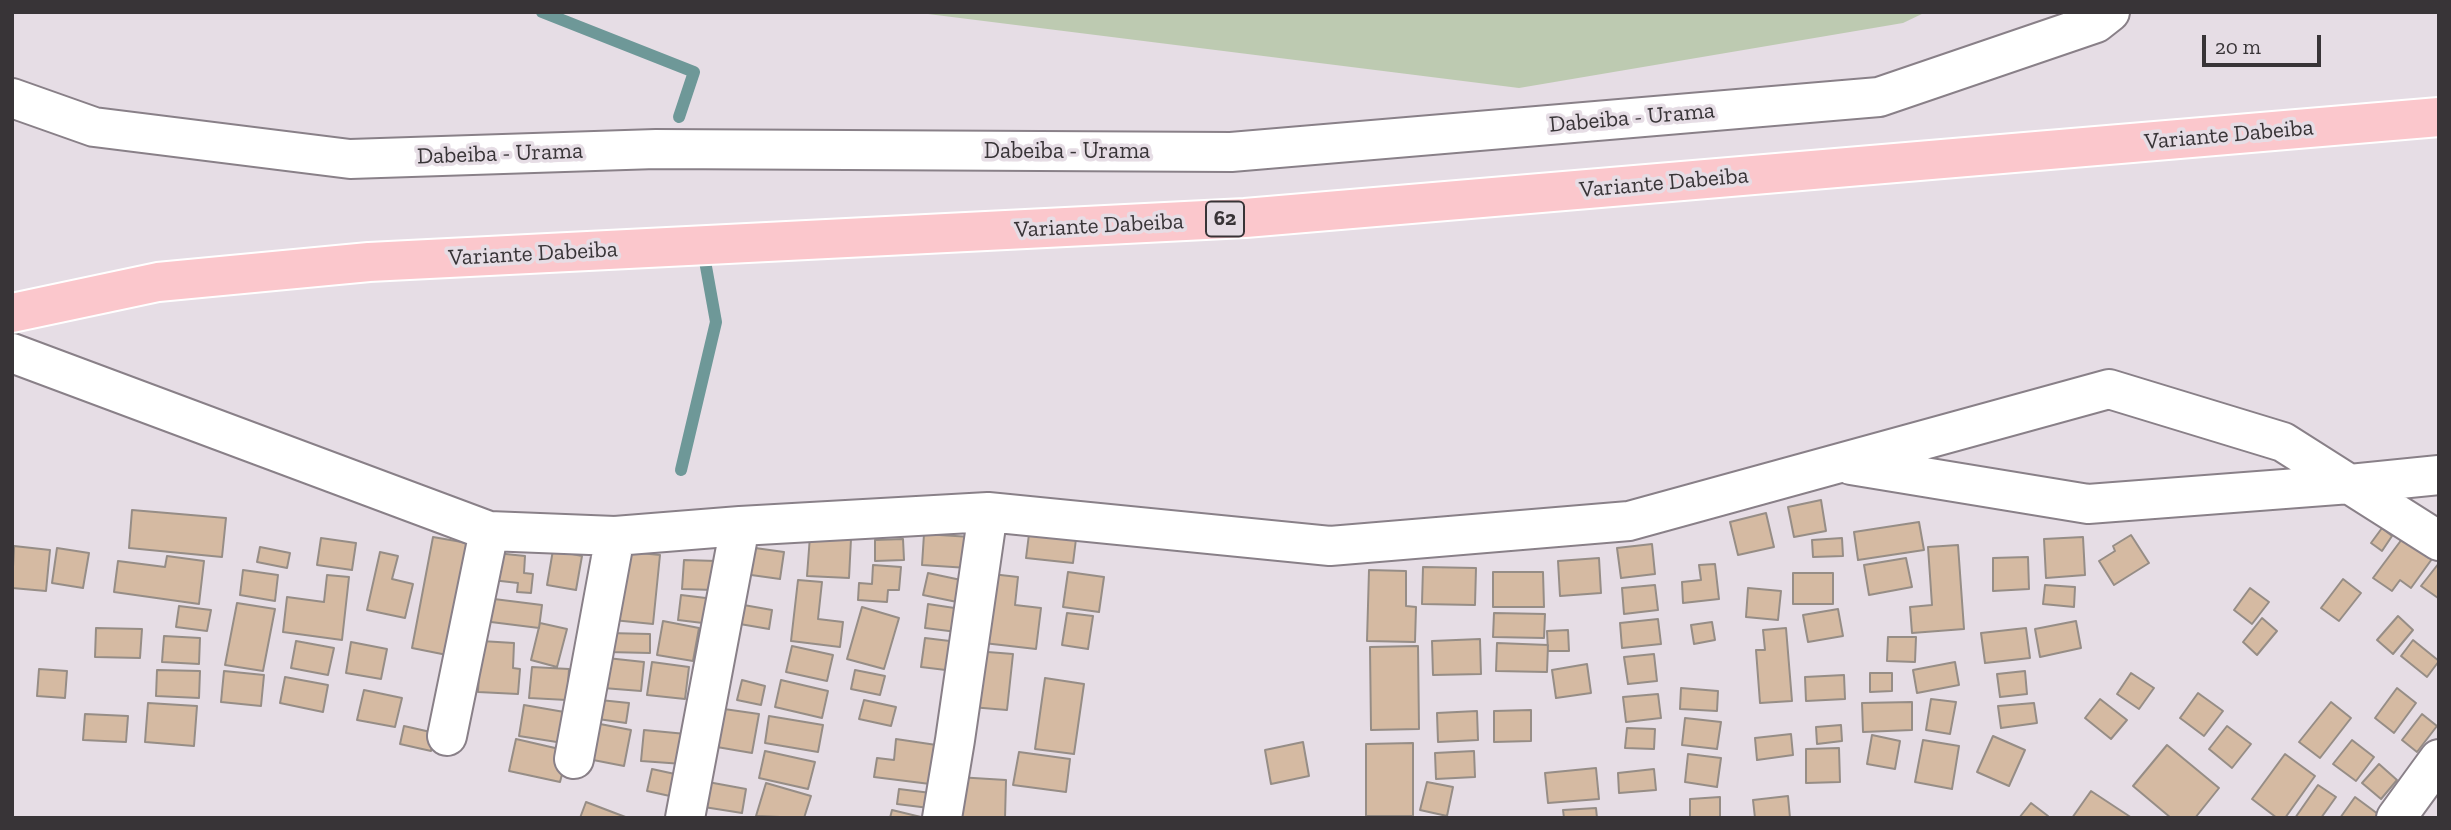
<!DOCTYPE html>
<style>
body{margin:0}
#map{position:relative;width:2451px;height:830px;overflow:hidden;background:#e6dde5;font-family:"Zilla Slab",serif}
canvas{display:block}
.frame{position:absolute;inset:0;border:14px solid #383437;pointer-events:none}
.scale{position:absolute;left:2202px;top:35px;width:119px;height:32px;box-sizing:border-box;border:4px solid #383437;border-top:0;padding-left:9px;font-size:21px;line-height:24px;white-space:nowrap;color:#383437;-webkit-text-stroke:5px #e6dde5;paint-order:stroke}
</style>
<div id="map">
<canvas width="2451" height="830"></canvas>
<div class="frame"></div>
<div class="scale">20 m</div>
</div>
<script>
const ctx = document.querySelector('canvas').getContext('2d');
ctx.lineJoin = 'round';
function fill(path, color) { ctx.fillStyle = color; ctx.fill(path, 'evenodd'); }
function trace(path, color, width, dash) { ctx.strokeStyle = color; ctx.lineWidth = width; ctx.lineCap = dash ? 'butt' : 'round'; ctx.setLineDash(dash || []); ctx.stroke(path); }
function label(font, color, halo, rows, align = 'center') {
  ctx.font = font + ' "Zilla Slab",serif'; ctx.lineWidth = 7; ctx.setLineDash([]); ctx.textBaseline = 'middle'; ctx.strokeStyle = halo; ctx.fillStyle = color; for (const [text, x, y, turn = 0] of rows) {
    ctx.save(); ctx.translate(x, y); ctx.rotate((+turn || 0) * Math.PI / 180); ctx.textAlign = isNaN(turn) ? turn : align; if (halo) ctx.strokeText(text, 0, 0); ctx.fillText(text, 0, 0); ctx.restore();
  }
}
fill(new Path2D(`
 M912,12H1926L1903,23L1519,88Z`), '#bdcab1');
trace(new Path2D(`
 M542,12L694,72L679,117
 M681,470L716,322L705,261`), '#6e9898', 12);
const building = new Path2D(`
 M1821,500L1826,531L1794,537L1788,507Z
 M132,510L226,518L222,557L129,548Z
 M1766,513L1774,547L1738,555L1730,522Z
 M1919,522L1924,550L1858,560L1854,532Z
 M2382,528L2392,536L2382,551L2371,543Z
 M2408,531L2437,552L2411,588L2400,580L2392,591L2373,578Z
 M924,534L971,537L968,568L922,565Z
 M1029,534L1076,539L1073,563L1026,558Z
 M2131,535L2149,563L2114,585L2099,561L2115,551L2113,546Z
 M810,536L851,539L849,578L807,576Z
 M433,537L479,545L457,657L412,648Z
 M2083,537L2085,575L2046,578L2044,539Z
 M321,538L356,543L352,570L317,565Z
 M1842,538L1843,556L1813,557L1812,540Z
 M903,539L904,560L875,561V540Z
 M1652,544L1655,574L1621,578L1617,548Z
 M1958,545L1964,629L1912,633L1910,607L1932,605L1928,547Z
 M14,546L50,550L46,591L12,588Z
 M260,547L290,553L287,568L257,562Z
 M748,547L784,552L780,579L744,574Z
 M57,548L89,553L83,588L52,583Z
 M553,550L582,556L576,590L547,585Z
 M620,551L660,555L653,624L613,620Z
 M380,552L398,556L392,579L413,584L405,618L367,610Z
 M496,553L525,556L524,573L533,574L531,593L517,592L518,583L492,580Z
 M167,556L204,561L199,604L114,592L118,561L165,567Z
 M2028,557L2029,589L1993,591V558Z
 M1599,558L1601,593L1560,596L1558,561Z
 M1906,558L1912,587L1869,595L1864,565Z
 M684,560L716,561L714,590L682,589Z
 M2439,563V596L2438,598L2421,586Z
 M1715,564L1719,599L1683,603L1682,582L1701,580L1699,565Z
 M873,565L901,567L899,590H888L887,602L858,600L859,583L872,584Z
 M1423,567L1476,568L1475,605L1422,604Z
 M243,570L278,575L275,601L240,595Z
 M1369,570L1406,571V606L1416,607L1415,642L1367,641Z
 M1068,572L1104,577L1099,612L1063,607Z
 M1493,572H1543L1544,607H1493Z
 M928,573L961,580L957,602L923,595Z
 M983,573L1018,577L1015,605L1041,608L1036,649L975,642Z
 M1793,573H1833V604H1793Z
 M327,575L349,577L342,640L283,632L287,597L324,602Z
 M2343,579L2361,593L2339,621L2321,608Z
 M798,580L822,582L818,619L843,622L840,647L791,641Z
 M1655,585L1658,610L1624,614L1622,588Z
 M2045,585L2075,587L2074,607L2043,604Z
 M1748,588L1781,591L1778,620L1746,617Z
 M2250,588L2269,602L2252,624L2234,610Z
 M681,595L714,599L711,624L678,620Z
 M486,598L542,605L539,628L483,621Z
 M237,603L275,609L263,671L225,665Z
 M738,604L772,610L769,629L734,623Z
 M928,604L961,609L957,632L925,628Z
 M179,606L211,610L207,631L176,627Z
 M862,607L899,618L884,669L847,659Z
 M1838,609L1843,636L1808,642L1803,615Z
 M1067,613L1093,616L1088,649L1062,645Z
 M1494,613L1545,614L1544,638L1493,637Z
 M2398,616L2413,630L2393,654L2377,640Z
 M2262,618L2277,631L2257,655L2243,642Z
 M1658,619L1661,644L1622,648L1620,623Z
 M663,621L699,628L693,661L657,655Z
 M2076,621L2081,648L2040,657L2035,629Z
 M1712,622L1715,640L1694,644L1691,625Z
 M540,623L567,629L557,667L531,660Z
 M96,628L142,629L140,658L95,657Z
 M1786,628L1792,701L1760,703L1756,650H1765L1763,630Z
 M2026,628L2030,658L1985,663L1981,633Z
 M1568,630L1569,651H1548L1547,631Z
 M608,633L650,634V653L607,652Z
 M164,636L200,638L199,664L162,662Z
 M1888,637H1916L1915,662L1887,661Z
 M925,638L958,642L954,671L921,667Z
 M1480,639L1481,674L1433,675L1432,641Z
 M2413,640L2439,661L2427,677L2401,656Z
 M296,641L334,648L328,675L291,668Z
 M481,641L514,643L513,668L520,669L518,694L478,692Z
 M351,642L387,649L381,679L346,673Z
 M1497,643L1548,645L1547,672L1496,671Z
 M792,646L833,655L827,681L786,672Z
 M1418,646L1419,729L1371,730L1370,647Z
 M975,651L1013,654L1007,710L971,707Z
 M1654,654L1657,681L1628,684L1624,657Z
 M607,658L644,662L641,691L603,688Z
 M652,662L689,667L685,699L647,695Z
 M1955,662L1959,685L1917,693L1913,670Z
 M1587,664L1591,693L1556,698L1552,670Z
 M532,667L569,669L567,700L529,698Z
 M39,669L67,671L65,698L37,696Z
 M157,670L200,671L199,698L156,696Z
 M855,670L885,676L880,695L851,689Z
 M224,671L264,675L261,706L221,702Z
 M2025,671L2027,694L2000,697L1997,674Z
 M1870,673H1892V691L1870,692Z
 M2131,673L2154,688L2139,709L2117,694Z
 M1844,675L1845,699L1806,701L1805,677Z
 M285,677L328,685L323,712L280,703Z
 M1045,678L1084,684L1074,754L1035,749Z
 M742,680L765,686L761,705L737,700Z
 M781,680L828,691L822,718L775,707Z
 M1681,688L1718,691L1717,711L1680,709Z
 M2397,688L2416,703L2394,733L2375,718Z
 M364,690L402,698L395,727L357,720Z
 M2198,693L2223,711L2204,736L2180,718Z
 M1658,694L1661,718L1626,722L1623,697Z
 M1931,699L1956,702L1950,734L1926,730Z
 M2100,699L2127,720L2111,739L2085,718Z
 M600,700L629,703L626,723L598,719Z
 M864,700L896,707L891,726L859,719Z
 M1912,702V730L1863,732L1862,703Z
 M2331,702L2351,718L2320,758L2299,742Z
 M148,703L197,706L194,746L145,742Z
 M2034,703L2037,723L2001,728L1998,706Z
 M524,705L570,713L563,743L519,736Z
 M717,708L759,714L752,753L711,746Z
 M1531,710V741L1494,742V711Z
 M1477,711L1478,740L1438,742L1437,713Z
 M85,714L128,716L126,742L83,740Z
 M2422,714L2437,726L2417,752L2402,740Z
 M769,716L823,725L818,752L765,743Z
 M1685,718L1721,722L1717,749L1682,745Z
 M595,723L631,730L624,766L588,759Z
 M1841,725L1842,741L1817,744L1816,727Z
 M404,726L435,733L431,751L400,744Z
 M2227,726L2251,744L2232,768L2209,749Z
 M1627,728L1655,729L1654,749L1625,748Z
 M644,730L686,734L683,764L641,761Z
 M1791,734L1793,755L1757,760L1755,738Z
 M1872,735L1900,741L1895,769L1867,764Z
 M1993,736L2025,750L2009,786L1977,772Z
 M516,739L568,751L560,782L509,771Z
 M896,739L943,746L938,785L874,777L877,758L894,760Z
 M1923,740L1959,746L1952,789L1915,782Z
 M2352,740L2374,757L2356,781L2333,764Z
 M1303,742L1309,776L1271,784L1265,750Z
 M1413,743V816H1366V744Z
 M2167,745L2219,788L2195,818H2171L2133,786Z
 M1839,748L1840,782L1806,783V749Z
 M765,751L815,762L808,789L759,778Z
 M1474,751L1475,777L1436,779L1435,753Z
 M1019,752L1070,759L1066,792L1013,785Z
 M1688,754L1721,758L1717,787L1685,782Z
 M2285,754L2315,776L2285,818H2277L2252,799Z
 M2379,764L2397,780L2381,799L2362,783Z
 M1596,768L1599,799L1548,803L1545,773Z
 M652,769L684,776L679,798L647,791Z
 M1654,769L1656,790L1619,793L1618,773Z
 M957,777L1006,780L1005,818H955Z
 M708,782L746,789L742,813L704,807Z
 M1427,782L1453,787L1447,816L1420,810Z
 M766,783L811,796L804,818L756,816Z
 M2318,785L2336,797L2321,818H2295Z
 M899,789L931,793L929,808L897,804Z
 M2091,791L2132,818H2072Z
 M1788,796L1790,818H1755L1753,800Z
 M1720,797V818H1690V799Z
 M2355,797L2378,814L2375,818H2340Z
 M586,802L628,818H580Z
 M2031,803L2048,816L2047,818H2019Z
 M1596,808L1597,818H1564L1563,810Z
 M892,810L925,818H890Z`);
fill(building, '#d5baa2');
trace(building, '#968d86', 2);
const street = new Path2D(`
 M12,98L94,127L350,159L656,149L1231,152L1879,97L2096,23L2110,12
 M12,353L489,531L615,536L740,526L988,512L1330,546L1629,521L2109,389L2283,442L2439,541
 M1851,465L2088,504L2350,484L2439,475
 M447,736L489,531
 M574,759L615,536
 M685,818L740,526
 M942,818L955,740L988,512
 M2396,818L2439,759`);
const highway = new Path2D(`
 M12,313L158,282L369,262L1245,218L2439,117`);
trace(street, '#898088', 42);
trace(highway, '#fff', 42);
trace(street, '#fff', 38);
trace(highway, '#fbc7cc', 38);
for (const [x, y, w] of [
 [1225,219,38]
]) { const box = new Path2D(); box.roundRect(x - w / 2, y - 17.5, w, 35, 5); ctx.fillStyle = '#e6dde5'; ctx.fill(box); trace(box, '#383437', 2); }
label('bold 21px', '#383437', null, [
 ["62",1225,219]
]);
label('23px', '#383437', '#e6dde5', [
 ["Dabeiba - Urama",1632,118,-5],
 ["Variante Dabeiba",2229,135,-5],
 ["Dabeiba - Urama",1067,151],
 ["Dabeiba - Urama",500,154,-2],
 ["Variante Dabeiba",1664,183,-5],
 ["Variante Dabeiba",1099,226,-3],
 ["Variante Dabeiba",533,254,-3]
]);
</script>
